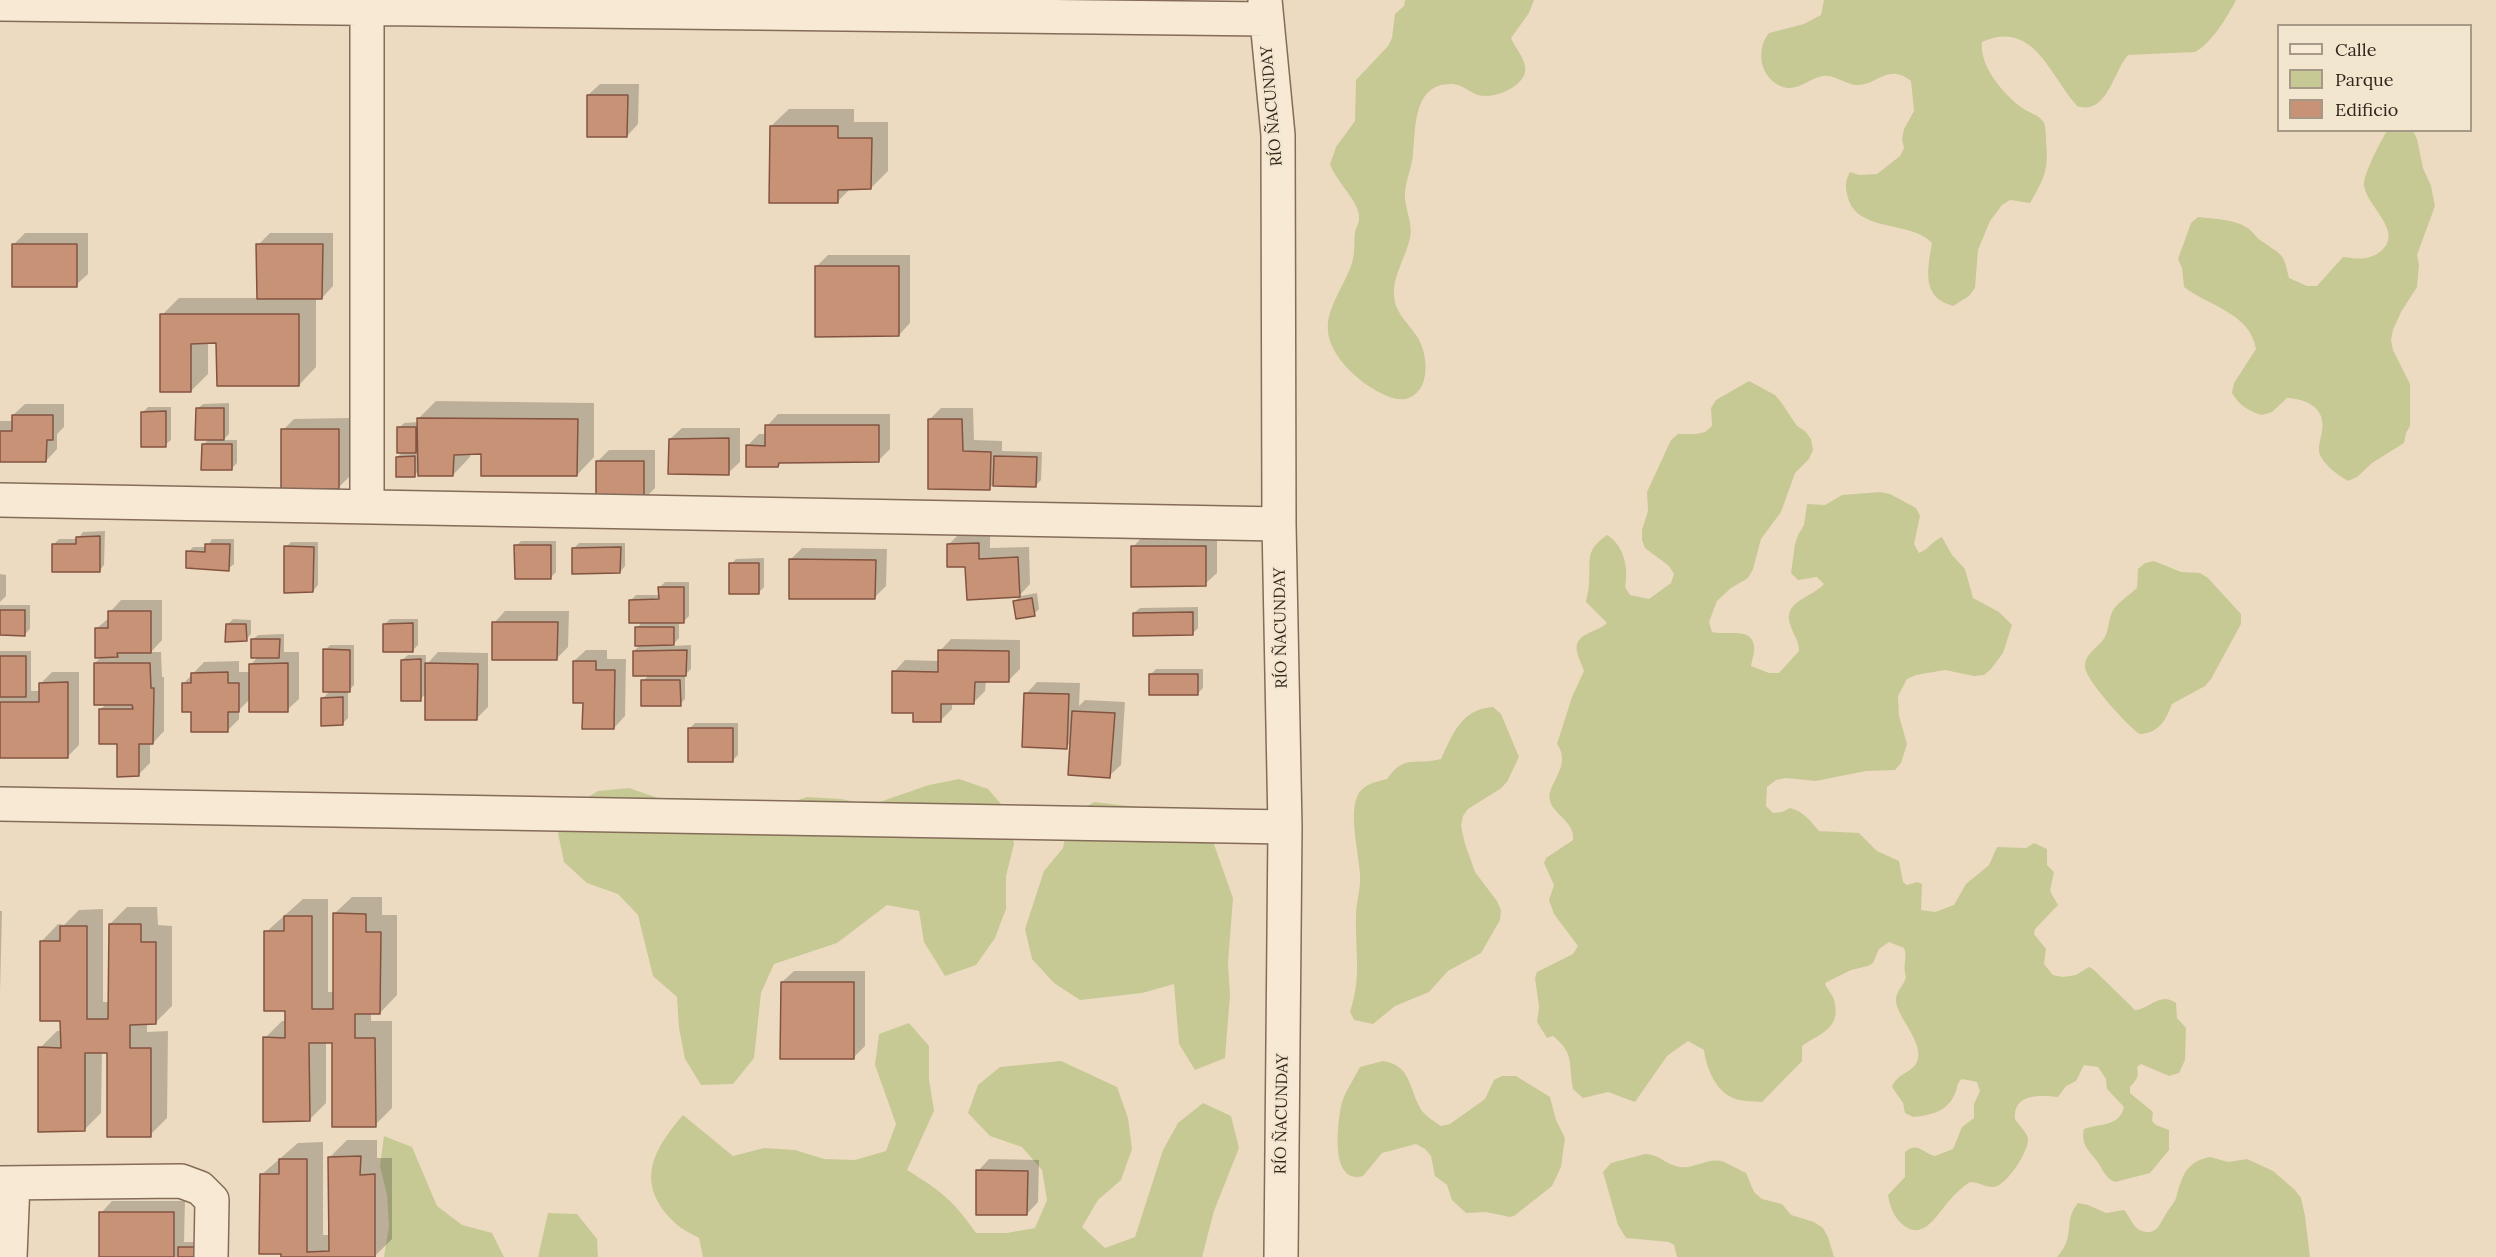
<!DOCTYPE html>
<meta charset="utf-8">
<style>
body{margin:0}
#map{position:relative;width:2496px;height:1257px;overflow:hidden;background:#ecdbc0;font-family:Lora,serif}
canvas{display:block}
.legend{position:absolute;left:2277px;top:24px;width:195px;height:108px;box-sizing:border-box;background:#f3e6cf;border:2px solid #a79988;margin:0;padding:8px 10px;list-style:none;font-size:18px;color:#34261d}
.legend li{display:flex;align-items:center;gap:12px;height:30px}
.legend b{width:30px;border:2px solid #a79988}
</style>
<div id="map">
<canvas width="2496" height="1257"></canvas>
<ul class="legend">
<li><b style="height:8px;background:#f7e9d3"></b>Calle</li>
<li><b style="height:16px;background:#c7c995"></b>Parque</li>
<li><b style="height:16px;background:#c89277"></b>Edificio</li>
</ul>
</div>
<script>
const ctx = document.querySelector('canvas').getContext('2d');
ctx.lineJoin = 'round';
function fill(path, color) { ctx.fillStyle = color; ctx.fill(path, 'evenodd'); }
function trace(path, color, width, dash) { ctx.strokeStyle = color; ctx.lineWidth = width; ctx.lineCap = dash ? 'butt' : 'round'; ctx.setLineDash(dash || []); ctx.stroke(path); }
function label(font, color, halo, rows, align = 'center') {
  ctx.font = font + ' Lora,serif'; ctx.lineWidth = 4.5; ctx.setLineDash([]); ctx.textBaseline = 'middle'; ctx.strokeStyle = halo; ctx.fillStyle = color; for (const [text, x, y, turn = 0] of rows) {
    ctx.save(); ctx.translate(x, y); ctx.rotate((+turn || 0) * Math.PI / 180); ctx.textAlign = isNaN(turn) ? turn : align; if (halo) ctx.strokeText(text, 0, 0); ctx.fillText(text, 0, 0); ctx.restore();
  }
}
fill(new Path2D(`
 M1405,0H1534L1529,13L1511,38C1515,48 1523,55 1525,66C1529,86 1493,100 1478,95C1469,92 1463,85 1453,84C1413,82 1416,127 1413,154C1412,169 1404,183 1405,198C1406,212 1413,224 1410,238C1406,257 1393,275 1394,295C1395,314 1409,323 1418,338C1428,355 1431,389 1409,398C1395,403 1378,392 1367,385C1345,369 1320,343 1330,313C1335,296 1346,281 1352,263C1355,253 1354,242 1355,232C1356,228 1359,223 1359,219C1361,203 1336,182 1330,164L1336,147L1355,121L1356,80L1388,46L1392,38L1395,14L1404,6Z
 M1824,0H2236C2228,16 2211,44 2195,52L2128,55C2113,72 2107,116 2077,106C2049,75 2034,19 1982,42C1979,65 2003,94 2021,107C2028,113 2039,114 2044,123C2046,128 2046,136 2046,141C2049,170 2044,179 2030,203L2010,200L2002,205L1990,221L1978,250L1975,288L1969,296L1953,306C1920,297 1928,268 1932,243C1911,220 1858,233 1848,198C1845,187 1845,181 1850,172L1859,175L1877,174L1900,156L1904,148L1902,139L1904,129L1914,111L1911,81C1888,63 1878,84 1859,85C1846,86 1836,74 1823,76C1810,78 1797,92 1783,87C1760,79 1755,50 1769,33L1804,24L1821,15Z
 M2387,131H2413L2417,139L2423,168L2431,186L2435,206L2417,255L2419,265L2417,287L2401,312L2393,330L2391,340L2393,350L2410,384V426L2406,433L2404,443L2372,463L2357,477L2348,481C2338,475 2325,466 2320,455C2317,447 2321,439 2322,431C2326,408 2307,399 2287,398L2272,412L2262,415C2248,411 2239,405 2232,393L2234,383L2256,349C2250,313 2209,306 2184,287L2182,268L2178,259L2191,223L2198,217C2214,219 2236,219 2249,229C2254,233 2257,239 2263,242C2284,257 2283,252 2289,278L2307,286H2317L2343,257C2358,259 2371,261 2383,249C2402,230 2367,206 2364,186C2362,177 2381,140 2387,131Z
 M1749,381L1775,395L1781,402L1797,426L1805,431L1811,439L1813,450L1809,459L1795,473L1781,512L1761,539L1753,569L1748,578L1731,588L1717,601L1709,622L1712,632C1725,636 1752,626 1754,646C1755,652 1752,660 1751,666L1769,673H1779L1799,651C1799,640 1793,635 1790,624C1783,601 1811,598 1824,584L1817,577L1798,580L1791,573L1795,544L1798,535L1804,525L1807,504L1825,505L1842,495L1880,492L1890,494L1916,508L1920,516L1914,544L1919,553C1929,549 1932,541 1942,537L1952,555L1965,569L1973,598L1999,612L2012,625L2003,653L1991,669L1984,675L1974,676L1945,670L1916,675L1907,679L1898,696L1899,716L1907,744L1901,763L1895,770L1866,771L1816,781L1786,778L1776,780L1767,787L1766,806L1773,813L1782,812L1790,808C1805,812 1809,820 1819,831L1859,833L1877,851L1899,861L1903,882L1907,885L1917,882L1922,884L1921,910L1935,912L1954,905L1966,884L1989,865L1997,847L2026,848L2034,843L2047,849V865L2054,872L2050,891L2058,905L2035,929L2034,934L2046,949L2044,964L2053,975L2063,977L2076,975L2089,967L2093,969L2135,1010C2150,1009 2160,991 2176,1003L2177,1018L2186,1028L2185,1060L2179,1073L2169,1076L2141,1064L2137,1067C2139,1078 2137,1079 2130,1087V1093L2153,1112L2152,1121L2156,1125L2169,1130V1150L2150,1173L2115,1182C2106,1178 2104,1172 2099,1164C2091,1152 2080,1146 2084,1129C2101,1123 2119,1127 2124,1107L2107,1089L2106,1079L2098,1067L2084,1065L2076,1081L2066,1086L2058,1097C2040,1095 2013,1093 2015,1119C2019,1126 2027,1132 2028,1139C2029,1151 2006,1187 1993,1187C1985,1187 1978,1182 1970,1182C1962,1187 1955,1194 1949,1201C1938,1213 1923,1243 1902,1224C1893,1216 1890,1206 1888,1195L1905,1177V1152C1917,1141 1923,1153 1935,1156L1953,1149L1962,1127L1974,1118V1104L1980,1091L1977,1082L1962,1079C1957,1083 1958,1085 1956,1091C1949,1111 1933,1115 1913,1117L1905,1113L1903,1103L1892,1087C1898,1072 1911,1074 1917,1062C1925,1044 1898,1018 1896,1002C1895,991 1904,986 1906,977C1902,965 1908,957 1904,948L1889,942L1879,949L1873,963L1868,966L1851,970L1825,983C1827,990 1832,993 1834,1000C1842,1029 1820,1033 1802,1046V1061L1762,1102C1752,1101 1738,1102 1729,1096C1714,1087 1706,1066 1704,1050L1688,1041L1667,1056L1635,1102L1608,1092L1583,1098L1573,1089C1568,1063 1575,1054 1553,1036L1547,1038L1537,1022L1539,1007L1535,978L1537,972L1573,954L1578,946L1554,914L1549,900L1554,885L1544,863L1546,858L1573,840C1575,822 1554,815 1550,801C1545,785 1573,767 1557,744L1572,697L1584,671C1582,664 1578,658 1577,652C1573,633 1597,633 1607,623L1586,602C1587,595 1589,589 1589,583C1591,560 1584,551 1607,535C1624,545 1629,569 1625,587L1630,595L1649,599L1671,583L1674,574L1669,566L1645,548L1642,540V530L1648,511L1647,492L1671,440L1678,434H1696L1705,432L1712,426L1711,408L1716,400Z
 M2154,561L2181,572L2200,573L2208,578L2241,614V624L2211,679L2205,686L2172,704C2166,720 2159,733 2140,734C2129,728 2085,679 2085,667C2084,654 2099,647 2105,637C2110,627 2108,615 2116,606C2122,600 2130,594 2137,588L2138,569L2145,563Z
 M1493,707L1501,714L1519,757L1507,782L1500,789L1468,809L1463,816L1461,826L1465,844L1475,872L1497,901L1501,910L1500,920L1481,953L1448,971L1429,992L1395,1006L1373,1024L1354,1020L1350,1012C1362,975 1355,953 1356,916C1356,902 1361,889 1360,875C1359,854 1349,816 1357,797C1362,784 1376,782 1387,779C1405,753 1416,766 1441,759C1453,734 1461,709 1493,707Z
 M959,779L988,789L1009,813L1014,844L1006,876V909L995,938L976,965L945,976L924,942L919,911L887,905L837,943L774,964L761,993L754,1058L733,1084L701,1085L685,1059L679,1028L677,997L653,976L638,915L618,894L587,883L564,862L558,833L572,807L598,791L629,788L658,798H689L718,808L778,807L807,797L841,799L871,805L929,785Z
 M1094,802L1156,809L1211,836L1233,898L1228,963L1230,995L1225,1058L1195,1070L1179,1044L1174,984L1142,993L1080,1000L1054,983L1032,959L1025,929L1044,871L1063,848L1069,818Z
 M909,1023L929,1046V1079L934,1111L907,1170C941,1191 953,1200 976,1233H1007L1035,1228L1047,1200L1042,1170L1022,1147L990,1136L968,1113L978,1085L1000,1067L1061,1061L1117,1087L1128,1118L1132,1149L1121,1180L1098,1200L1082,1227L1105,1248L1135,1237L1163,1150L1178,1123L1203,1103L1231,1116L1239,1148L1214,1211L1202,1257H703L699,1238C690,1233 679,1228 672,1220C635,1182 653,1150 683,1115L733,1156L764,1148L795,1150L824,1159L855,1160L886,1151L896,1124L875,1065L879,1034Z
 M1383,1061C1412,1065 1409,1091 1422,1111C1427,1117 1435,1122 1441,1126L1450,1124L1485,1099L1494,1080L1502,1076H1516L1550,1097L1556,1120L1565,1138L1561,1167L1552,1186L1514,1216L1510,1217L1486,1212L1466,1213L1452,1200L1447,1185L1435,1176L1431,1156L1425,1149L1416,1144L1382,1153L1363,1176C1329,1185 1338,1122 1341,1106C1344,1093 1354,1079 1360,1067Z
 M384,1136L412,1147L437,1206L462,1225L492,1233L504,1257H384L389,1226L387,1195L380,1166Z
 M1645,1154C1659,1154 1666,1165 1680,1167C1694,1169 1707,1158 1721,1161C1723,1161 1742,1171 1746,1173L1754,1192L1762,1199L1782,1204L1791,1215L1814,1222L1823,1228L1828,1237L1834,1257H1677L1674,1245L1669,1242L1626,1238L1618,1225L1603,1172L1611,1163Z
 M2210,1157L2228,1162L2247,1159L2273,1171L2295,1190L2301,1198L2305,1216L2310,1257H2057C2077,1235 2062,1222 2078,1203L2088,1205L2106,1213L2124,1210C2130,1216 2133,1229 2142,1231C2157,1236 2160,1223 2166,1214C2169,1208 2174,1204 2176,1198C2182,1177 2185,1162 2210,1157Z
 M548,1213L577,1214L597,1239L598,1257H538Z`), '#c7c995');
fill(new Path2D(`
 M600,84H639L638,124L627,136L588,95Z
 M789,109H854V122H888V171L871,188H851L837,202L771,126Z
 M25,233H88V274L76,285L13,245Z
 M270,233H333V286L322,298H316V367L299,385L218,342H208V374L191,391L162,315L179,298H258V245Z
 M828,255H910V323L899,335L816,267Z
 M436,401L594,403V457L577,475L482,453H470V457L453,475L419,470L414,476L397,457L403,452L399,428L404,423L419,422V418Z
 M229,403V434L223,440H237V463L231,469L203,445L209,439L197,409L203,404Z
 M25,404H64V427L57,434V449L46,461H0V421H13V415Z
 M148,407H171V440L165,445L143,412Z
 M941,408H973L974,440L1002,441V451L1042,452L1041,480L1035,486L993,485L989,488L929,420Z
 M778,414H890V449L878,461H782L778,465L747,446L759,434H767V426Z
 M350,418V476L338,488L283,430L294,419Z
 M682,428H740V462L728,473L670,439Z
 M609,450H655V488L643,500L598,461Z
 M105,531L104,565L99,571L54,544L59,539H78L83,532Z
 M990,532V548L1029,547L1030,584L1019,596L967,565L949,544L960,533Z
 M1144,535H1217V573L1205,584L1133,547Z
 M212,539H234V564L228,569L188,552L193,547H207Z
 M521,541H556V572L551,577L516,546Z
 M291,542H318V585L313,591L286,547Z
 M579,543H625V566L620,572L574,548Z
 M802,548L887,549L886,586L874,598L790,560Z
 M764,558V587L759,592L731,564L736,559Z
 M0,574L6,575V596L0,602Z
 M665,582H689V616L684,621H679V638L672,646L691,645V669L685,675V699L680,704L643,681L649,675L634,651L641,644L637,628L643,621L631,600L636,595H660V587Z
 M1037,593L1039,609L1034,614L1015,601L1020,596Z
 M121,600H162V640L151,652H161L162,677H164V731L153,743H150V763L138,775L100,710L107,703L95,663L102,656L96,629L110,617V612Z
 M0,605H30V629L25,634H0Z
 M1198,607V628L1192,634L1134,613L1140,608Z
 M505,611H569L568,647L557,658L494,623Z
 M233,619L251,620V634L246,640L227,625Z
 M390,619H418V645L412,651L385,624Z
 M284,634V652H299V699L287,710L251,698L239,710V719L227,731L192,710L184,683L204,662L239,661V672H251V664L259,656L252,640L258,635Z
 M951,639L1020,640V669L1008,681L986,680L985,691L974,702H952V709L940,721L914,712L894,672L905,660L939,661L940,651Z
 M330,645H354V685L348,691V718L342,724L323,698L331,690L325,650Z
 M586,650H607V659H626L625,716L614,728L584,701L574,661Z
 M0,651H31V691H41V683L52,672H79V745L67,757H0Z
 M438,652L488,653V707L476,719L427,693L420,699L402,660L408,655H426V665Z
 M1156,669H1203V688L1198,693L1150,675Z
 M1037,682L1080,683L1079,706L1085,700L1125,702L1121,765L1109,776L1071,742L1066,747L1026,694Z
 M695,723H738V755L732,761L689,729Z
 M352,897H382V915H397V995L380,1013H371V1021H392V1108L375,1125L333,1041H326V1103L309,1120L265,1038L282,1021H287V1010L266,932L303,899H328V992H335L334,914Z
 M127,907H157L158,925L172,926V1006L155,1023H147V1032L168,1031L167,1118L150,1135L108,1051H102L101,1113L84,1130L40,1048L57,1031H62V1020L41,942L58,924L64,925L79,910L103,909V1002H110V924Z
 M0,911H2L0,993Z
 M794,971H865V1046L853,1058L782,982Z
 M347,1140H377V1158H392V1239L375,1256L282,1257L261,1175L298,1143L323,1142V1235H330V1157Z
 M989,1159L1039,1160L1038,1202L1027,1214L978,1171Z
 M112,1201H185L184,1242H216V1257H101V1213Z`), '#0003');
const building = new Path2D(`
 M587,95H628L627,137H587Z
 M770,126H838V138H872L871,189L838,190V203H769Z
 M12,244H77V287H12Z
 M256,244H323L322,299H257Z
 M815,266H899V336L815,337Z
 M160,314H299V386H217L216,343L191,344V392H160Z
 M196,408H224V440H195Z
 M166,411V447H141V412Z
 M12,415H53V440H47L46,462H0V431H12Z
 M417,418L578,419L577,476H481V454L454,455L453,476H418Z
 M928,419H962L963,451L991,452L990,490L928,489Z
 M765,425H879V462L779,463L778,467H746V445L765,446Z
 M397,427H416V453H397Z
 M281,429H339V489H281Z
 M729,438V475L668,474L669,439Z
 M202,444H232V470H201Z
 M415,456V477H396V457Z
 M994,456L1037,457L1036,487L993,486Z
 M596,461H644V501H596Z
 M100,536V572H52V544H76V537Z
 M979,543V559L1018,557L1020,597L967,600L965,567H947V544Z
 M205,544H230L229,571L186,568V551L205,552Z
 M514,545H551V579H515Z
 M284,546L314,547L313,592L284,593Z
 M1131,546H1206V586L1131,587Z
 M621,547L620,573L572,574V548Z
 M789,559L876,560L875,599H789Z
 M729,563H759V594H729Z
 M658,587H684V623H629V600L659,599Z
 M1032,598L1035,616L1016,619L1013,601Z
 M0,610H25V636L0,635Z
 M108,611H151V653H117L118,657L95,658V628H108Z
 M1193,612V635L1133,636V613Z
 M492,622H558L557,660H492Z
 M413,623V652H383V624Z
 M226,624H246L247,641L225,642Z
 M635,627H674V645L635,646Z
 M251,639H280L279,658H251Z
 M323,649L350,650V692H323Z
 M687,650L686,676H633V651Z
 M938,650L1009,651V682H975L974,704H941V722H913V713H892V671L938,672Z
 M0,656H26V697H0Z
 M421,659V701H401V660Z
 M573,661H596V670H615L614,729H582L583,703H573Z
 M94,663H150L151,688H154L153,744H139V776L117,777V744H99V709H133L132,705H94Z
 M288,663V712H249V664Z
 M425,663L478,664L477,720H425Z
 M228,672V683H239V712H228V732H191V712H182V683H191V673Z
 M1149,674H1198V695H1149Z
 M641,680H680L681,706H641Z
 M68,682V758H0V702H39V683Z
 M1024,693L1069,694L1067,749L1022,747Z
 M343,697V725L321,726V698Z
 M1072,711L1115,713L1110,778L1068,775Z
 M688,728H733V762H688Z
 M333,913L366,914V932H381L380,1014H355V1038H375L376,1127H332V1043H309L310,1121L263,1122V1037L285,1038V1011H264V931H284V916H312V1009H333Z
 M109,924H141V942H156V1024L130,1025V1048H151V1137H107V1053H85V1131L38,1132V1047L61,1048L60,1021H40V941H60V926H87V1019H108Z
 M781,982H854V1059H780Z
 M361,1156L360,1175L375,1174V1257H281V1254H259L260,1174H279V1159H307V1252L329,1251L328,1157Z
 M976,1170L1028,1171L1027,1215H976Z
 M99,1212H174V1257H99Z
 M178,1247H211V1257H178Z`);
fill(building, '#c89277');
trace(building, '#825440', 1.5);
const minor = new Path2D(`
 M367,0V507
 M1265,0L1278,135L1279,524L1285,827L1281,1257
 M0,4L1265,19
 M0,500L1279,524
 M0,804L1285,827
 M0,1183L181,1181L200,1188L212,1200L211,1257
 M10,1257L13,1183`);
trace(minor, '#846c59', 36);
trace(minor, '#f7e9d3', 33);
label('16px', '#34261d', '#f3e6cf', [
 ["RÍO ÑACUNDAY",1272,106,-95],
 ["RÍO ÑACUNDAY",1281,628,-91],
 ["RÍO ÑACUNDAY",1282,1114,-89]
]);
</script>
